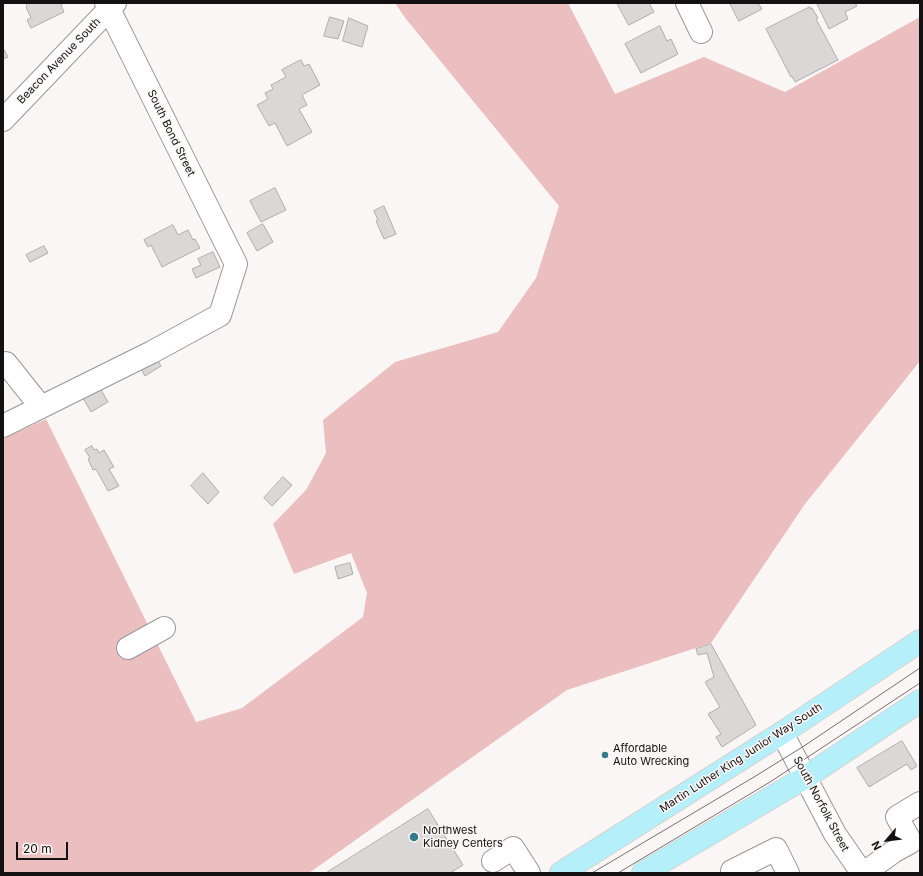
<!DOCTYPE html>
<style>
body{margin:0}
#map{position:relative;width:923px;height:876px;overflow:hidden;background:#fbf6f6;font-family:Inter,sans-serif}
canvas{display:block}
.frame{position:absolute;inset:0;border:4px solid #131111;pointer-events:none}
.north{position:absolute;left:867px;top:820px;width:40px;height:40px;-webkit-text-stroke:3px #fbf6f6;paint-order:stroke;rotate:242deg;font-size:11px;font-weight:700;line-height:16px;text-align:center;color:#131111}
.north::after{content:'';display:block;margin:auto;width:14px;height:18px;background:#131111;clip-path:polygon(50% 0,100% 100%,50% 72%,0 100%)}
.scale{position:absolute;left:16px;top:842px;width:52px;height:18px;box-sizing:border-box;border:2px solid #131111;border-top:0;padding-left:5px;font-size:12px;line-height:14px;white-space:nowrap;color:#131111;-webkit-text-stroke:3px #fbf6f6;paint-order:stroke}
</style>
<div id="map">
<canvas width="923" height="876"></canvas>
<div class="frame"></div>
<div class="north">N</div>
<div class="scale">20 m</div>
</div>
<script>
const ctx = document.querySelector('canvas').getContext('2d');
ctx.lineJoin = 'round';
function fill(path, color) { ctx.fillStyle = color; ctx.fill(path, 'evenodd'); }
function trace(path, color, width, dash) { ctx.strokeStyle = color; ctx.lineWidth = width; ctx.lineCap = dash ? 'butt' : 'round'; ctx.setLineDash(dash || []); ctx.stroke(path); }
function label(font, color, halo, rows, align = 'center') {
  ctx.font = font + ' Inter,sans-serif'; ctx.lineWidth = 3; ctx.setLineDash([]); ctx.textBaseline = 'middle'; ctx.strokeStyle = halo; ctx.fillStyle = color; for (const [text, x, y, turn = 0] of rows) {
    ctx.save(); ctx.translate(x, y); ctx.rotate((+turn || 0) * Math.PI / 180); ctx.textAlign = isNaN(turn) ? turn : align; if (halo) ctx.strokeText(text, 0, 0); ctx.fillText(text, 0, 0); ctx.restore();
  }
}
fill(new Path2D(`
 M395,3H568L615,94L704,57L785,92L920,17V361L805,504L711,643L567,690L309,873H3V439L46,419L196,722L242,708L363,617L367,593L351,553L294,574L273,524L306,490L326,453L323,420L395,362L498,332L536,278L559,206L406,19Z`), '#ebbebf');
const building = new Path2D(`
 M26,3H64L61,5L64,12L31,28L27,20L31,18L26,7L27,6Z
 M617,3H649L654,12L629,25Z
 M730,3H758L762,9L739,21Z
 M819,3H855L857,6L845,12L848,19L829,29L817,4Z
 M810,7V9L812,8L818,18L816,19L838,60L795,82L792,76L791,77L766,29Z
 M330,17L344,21L338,39L324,36Z
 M349,18L368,26L362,47L343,41Z
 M660,26L667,41L671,39L678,54L641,73L625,44Z
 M3,48L8,57L3,59Z
 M301,60L304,66L309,64L320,85L302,95L307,105L299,109L312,132L287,146L275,123L269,126L257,105L268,99L265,93L273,89L271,85L286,77L282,70Z
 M275,188L286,210L261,222L250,201Z
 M384,206L396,234L384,239L376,221L378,220L374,211Z
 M263,224L273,242L257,251L247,233Z
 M173,225L178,235L188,230L193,240L195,239L200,248L162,267L151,245L148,247L144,240Z
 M44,246L48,253L30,262L26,255Z
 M213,252L220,267L196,278L192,269L201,265L198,259Z
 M156,357L161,366L145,376L141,369Z
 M100,388L108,402L91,412L83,398Z
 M92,446L94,450L97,449L99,453L104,450L114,467L109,469L119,486L108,491L96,469L93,470L88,459L90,458L85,450Z
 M203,473L219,492L208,504L191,486Z
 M283,477L292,485L272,506L264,498Z
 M350,563L353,574L338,579L335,567Z
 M711,644L756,725L722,747L716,737L721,734L708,714L720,707L705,682L714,677L707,653L698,655L696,649Z
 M902,741L917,766L911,770L907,764L869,787L857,768Z
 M428,809L463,865L450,873H326Z`);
fill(building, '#dcd7d7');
trace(building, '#b1acac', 1);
const minor = new Path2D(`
 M687,3L701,32
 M3,120L115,3
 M3,365L6,363L41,407
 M3,426L152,352L220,315L236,264L106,3
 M128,648L164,628
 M782,733L835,834L862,873
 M493,861L513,848L529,873
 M732,871L776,849L788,873
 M864,873L893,852L911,842L897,817L920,803`);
const major = new Path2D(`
 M561,873L782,733L920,641
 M643,873L806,777L920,701`);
trace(minor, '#9a9696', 24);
trace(major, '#d5d4d4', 24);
trace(minor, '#fff', 22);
trace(major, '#b5effa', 22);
trace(new Path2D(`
 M592,873L754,777L804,746L920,668
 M618,873L770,782L920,683`), '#747070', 1);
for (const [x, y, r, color] of [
 [605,755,4,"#357b87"],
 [414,837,5,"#357b87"]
]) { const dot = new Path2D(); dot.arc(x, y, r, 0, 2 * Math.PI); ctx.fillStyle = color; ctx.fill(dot); trace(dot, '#fbf6f6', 1.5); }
label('11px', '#131111', '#fbf6f6', [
 ["Beacon Avenue South",59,61,-46],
 ["South Bond Street",171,133,64],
 ["Martin Luther King Junior Way South",741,758,-33],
 ["South Norfolk Street",821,804,62]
]);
label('11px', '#131111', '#fbf6f6', [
 ["Affordable",613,749],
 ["Auto Wrecking",613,762],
 ["Northwest",423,831],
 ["Kidney Centers",423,844]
], 'left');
</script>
